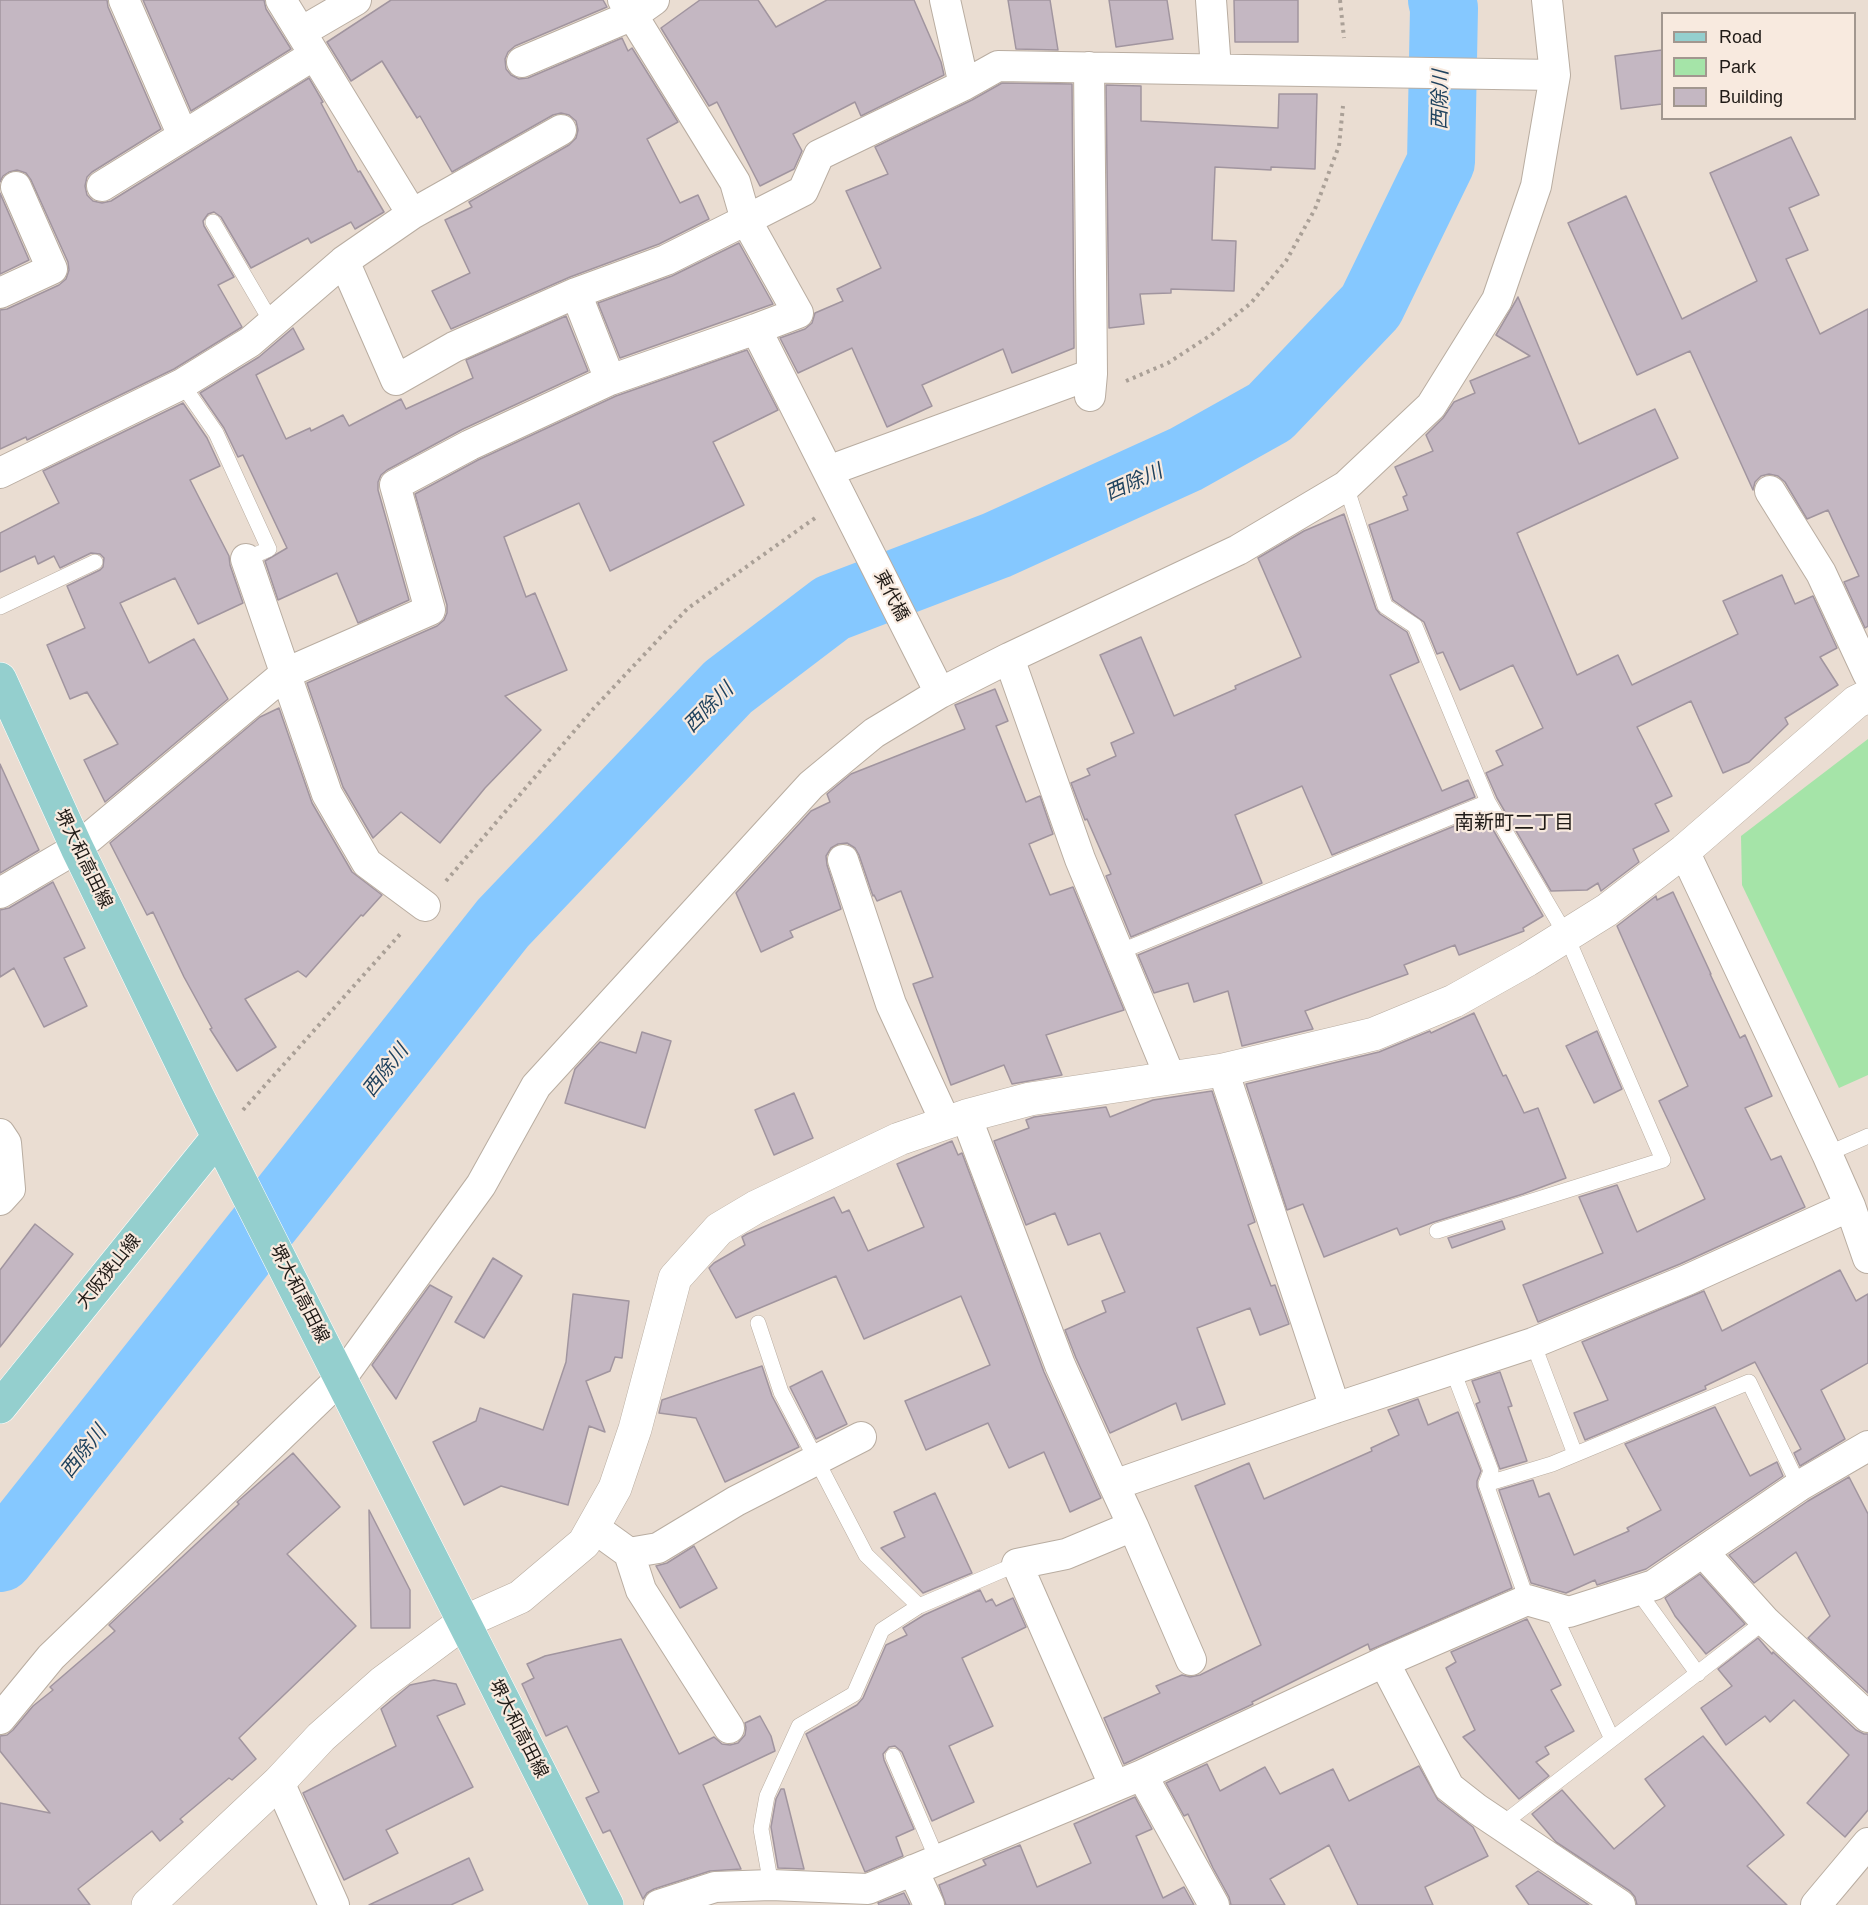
<!DOCTYPE html>
<meta charset="utf-8">
<style>
body{margin:0}
#map{position:relative;width:1868px;height:1905px;overflow:hidden;background:#eaddd2;font-family:Arial,sans-serif}
canvas{display:block}
.legend{position:absolute;left:1661px;top:12px;width:195px;height:108px;box-sizing:border-box;background:#f8eadf;border:2px solid #a2978f;margin:0;padding:8px 10px;list-style:none;font-size:18px;color:#201b17}
.legend li{display:flex;align-items:center;gap:12px;height:30px}
.legend b{width:30px;border:2px solid #a2978f}
</style>
<div id="map">
<canvas width="1868" height="1905"></canvas>
<ul class="legend">
<li><b style="height:8px;background:#94cfce"></b>Road</li>
<li><b style="height:16px;background:#a5e4a8"></b>Park</li>
<li><b style="height:16px;background:#c4b7c2"></b>Building</li>
</ul>
</div>
<script>
const ctx = document.querySelector('canvas').getContext('2d');
ctx.lineJoin = 'round';
function fill(path, color) { ctx.fillStyle = color; ctx.fill(path, 'evenodd'); }
function trace(path, color, width, dash) { ctx.strokeStyle = color; ctx.lineWidth = width; ctx.lineCap = dash ? 'butt' : 'round'; ctx.setLineDash(dash || []); ctx.stroke(path); }
function label(font, color, halo, rows, align = 'center') {
  ctx.font = font + ' Arial,"Noto Sans JP",sans-serif'; ctx.lineWidth = 4.5; ctx.setLineDash([]); ctx.textBaseline = 'middle'; ctx.strokeStyle = halo; ctx.fillStyle = color; for (const [text, x, y, turn = 0] of rows) {
    ctx.save(); ctx.translate(x, y); ctx.rotate((+turn || 0) * Math.PI / 180); ctx.textAlign = isNaN(turn) ? turn : align; if (halo) ctx.strokeText(text, 0, 0); ctx.fillText(text, 0, 0); ctx.restore();
  }
}
fill(new Path2D(`
 M1868,739V1075L1839,1088L1742,885L1741,836Z`), '#a5e4a8');
trace(new Path2D(`
 M0,1558L503,923L728,687L832,608L997,545L1186,459L1270,412L1371,306L1441,162L1444,8L1442,0`), '#85c8ff', 68);
const building = new Path2D(`
 M0,0H107L108,7L161,129L92,172L87,177L85,186L87,195L93,201L102,203L111,201L309,78L323,102L321,103L358,172L360,171L384,212L355,229L351,222L311,243L308,238L251,268L221,217L214,212L208,214L203,221L204,226L234,277L218,285L242,327L174,369L27,440L26,437L0,449V310L7,309L59,285L66,279L69,270L68,262L31,180L26,173L17,170L9,172L3,176L0,182Z
 M143,0H264L266,9L291,49L191,111Z
 M391,0H603L607,7L515,46L508,52L505,59L506,69L511,75L519,79L528,78L622,38L628,51L632,48L678,122L647,139L680,203L698,195L709,219L659,244L570,277L451,329L432,291L470,273L445,220L472,207L469,202L569,145L576,138L578,130L576,121L569,115L561,113L553,115L452,172L420,116L417,118L382,61L351,81L327,42Z
 M700,0H758L776,27L827,0H914L941,62L944,75L861,116L855,102L793,134L802,151L794,169L760,186L717,102L709,106L661,28Z
 M1008,0H1050L1058,50L1016,49Z
 M1109,0H1167L1173,39L1116,47Z
 M1234,0H1298V42H1235Z
 M1662,50V104L1621,109L1615,56Z
 M1002,83L1072,84L1074,348L1012,373L1003,349L922,385L932,406L887,427L852,348L798,373L780,338L805,329L812,323L815,313L843,301L837,289L881,268L846,191L888,174L875,147L972,100Z
 M1106,85L1141,86V121L1278,128L1279,94H1317L1315,169L1271,167V170L1215,167L1212,240L1236,241L1234,291L1171,289V293L1140,294L1144,324L1109,328Z
 M1791,137L1819,195L1789,208L1808,250L1786,259L1820,334L1868,309V626L1865,628L1844,582L1859,576L1828,510L1807,519L1785,482L1778,476L1769,474L1761,476L1755,482L1753,490L1690,351L1637,375L1568,223L1626,196L1682,319L1757,281L1710,173Z
 M0,193L29,260L0,274Z
 M739,243L773,304L620,358L598,303L672,276Z
 M1518,297L1579,444L1655,409L1678,458L1517,533L1577,675L1618,655L1632,685L1738,634L1723,601L1782,575L1795,604L1813,596L1837,648L1820,657L1838,685L1785,718L1788,724L1749,762L1723,773L1691,701L1637,727L1672,796L1655,804L1669,831L1633,849L1639,862L1601,891L1598,883L1587,890L1551,891L1497,798L1486,773L1503,765L1496,751L1543,728L1513,665L1460,690L1443,652L1437,654L1424,622L1393,600L1369,525L1408,510L1403,497L1407,495L1395,467L1433,451L1426,435L1443,418L1454,402L1475,393L1470,381L1530,356L1496,335Z
 M566,316L588,371L463,429L387,470L381,475L378,482V490L409,600L358,623L337,573L278,600L265,561L287,548L243,455L238,457L224,428L200,393L259,357L293,328L304,349L256,375L286,439L310,428L311,431L343,415L349,426L401,399L406,409L473,378L466,360Z
 M747,350L778,410L713,442L744,505L610,571L579,503L504,537L526,597L535,593L567,670L505,696L541,730L485,788L440,843L401,812L373,838L343,787L307,683L437,626L444,620L447,613V605L415,494L478,460L616,396Z
 M183,403L207,438L220,466L190,480L229,556L230,565L243,603L198,624L175,578L120,603L149,663L194,639L228,699L105,802L84,760L118,744L87,692L70,699L47,645L85,628L67,586L100,570L103,567L104,558L100,554L91,553L60,568L54,556L38,564L35,556L0,572V533L59,503L43,471Z
 M1344,514L1376,609L1380,614L1407,632L1419,662L1390,675L1442,791L1468,780L1475,797L1332,855L1302,786L1235,815L1262,883L1131,937L1106,876L1111,874L1087,819L1085,820L1071,783L1090,775L1087,769L1116,756L1111,743L1134,733L1100,655L1141,637L1174,716L1236,689L1235,686L1301,657L1258,558L1304,531Z
 M995,689L1008,721L996,726L1026,802L1040,796L1053,834L1029,844L1050,895L1073,887L1124,1010L1046,1035L1062,1075L1012,1084L1004,1065L951,1085L913,984L933,977L901,891L877,901L874,895L873,896L859,855L855,848L847,843L838,844L831,848L826,856L827,865L841,909L790,931L793,937L761,952L736,893L811,811L830,802L827,794L851,774L965,729L955,705Z
 M279,708L312,803L352,872L382,895L363,916L361,915L306,977L298,971L245,999L276,1047L237,1071L210,1029L212,1028L184,977L153,912L147,915L110,843L260,717Z
 M0,764L39,850L0,873Z
 M1484,814L1543,916L1523,928L1524,931L1459,955L1455,945L1404,965L1408,974L1305,1011L1313,1029L1242,1046L1228,991L1194,1002L1188,983L1154,993L1138,955Z
 M53,882L85,948L64,958L87,1006L44,1027L14,968L0,977V910L9,908Z
 M1673,892L1711,974H1710L1740,1038L1745,1035L1772,1096L1745,1108L1771,1160L1781,1156L1805,1207L1680,1264L1538,1322L1523,1285L1603,1253L1579,1197L1617,1185L1637,1232L1705,1199L1659,1101L1688,1086L1617,926L1656,896L1657,900Z
 M1474,1013L1503,1076L1506,1075L1524,1113L1538,1108L1566,1178L1523,1194L1434,1222L1400,1235L1397,1228L1324,1257L1303,1204L1287,1210L1246,1084L1379,1052L1430,1031L1431,1033Z
 M1597,1031L1622,1089L1594,1103L1566,1046Z
 M642,1032L671,1041L645,1128L565,1103L575,1069L600,1042L636,1053Z
 M1212,1091L1255,1222L1248,1225L1271,1286L1275,1285L1289,1324L1260,1335L1250,1308L1197,1328L1225,1404L1182,1420L1176,1403L1110,1433L1076,1358L1065,1330L1106,1312L1102,1301L1125,1292L1100,1233L1068,1245L1055,1213L1026,1225L994,1141L1029,1128L1026,1120L1034,1117L1106,1107L1110,1117L1153,1100Z
 M794,1093L813,1138L774,1155L755,1110Z
 M952,1141L958,1155L962,1153L1044,1372L1101,1498L1070,1512L1044,1452L1009,1468L988,1423L926,1450L905,1401L990,1365L961,1296L864,1339L836,1276L736,1318L709,1268L714,1263L745,1245L742,1237L747,1234L834,1197L842,1213L849,1210L868,1251L924,1227L897,1164Z
 M1502,1221L1505,1229L1452,1248L1448,1238Z
 M35,1224L73,1254L0,1347V1270Z
 M493,1258L522,1276L484,1338L455,1322Z
 M1840,1270L1856,1301L1868,1294V1363L1821,1390L1845,1439L1800,1466L1794,1453L1801,1449L1755,1362L1705,1386L1706,1389L1585,1440L1574,1413L1608,1400L1582,1342L1704,1291L1722,1331Z
 M430,1285L452,1297L396,1399L372,1365Z
 M573,1294L629,1301L622,1358L615,1357L610,1371L586,1381L605,1432L589,1426L568,1505L501,1486L464,1505L433,1442L476,1421L480,1408L543,1430L566,1362Z
 M762,1366L772,1396L799,1447L725,1482L696,1418L659,1413L662,1400Z
 M822,1371L847,1424L816,1439L790,1387Z
 M1500,1372L1512,1406L1508,1407L1527,1461L1500,1469L1476,1404L1480,1402L1472,1381Z
 M1418,1399L1428,1425L1458,1412L1481,1471L1477,1481V1487L1512,1588L1370,1650L1368,1644L1252,1702L1253,1704L1124,1764L1104,1718L1160,1693L1156,1686L1182,1675L1190,1677L1200,1675L1261,1645L1195,1486L1249,1463L1264,1499L1372,1451L1371,1448L1399,1435L1388,1410Z
 M1715,1407L1750,1476L1777,1462L1783,1476L1646,1569L1597,1585L1595,1580L1566,1593L1531,1583L1499,1490L1533,1480L1539,1497L1549,1493L1574,1555L1629,1531L1627,1528L1661,1510L1625,1444Z
 M293,1453L340,1507L287,1554L356,1626L239,1738L256,1759L232,1780L229,1778L180,1819L183,1822L160,1841L152,1831L78,1889L90,1905H0V1803L50,1813L0,1751V1736L7,1735L13,1730L33,1706L53,1690L50,1687L115,1631L109,1625L239,1504L237,1502Z
 M1849,1477L1868,1514V1693L1808,1638L1830,1616L1796,1552L1754,1583L1729,1555L1808,1501Z
 M935,1493L972,1573L923,1593L881,1548L905,1537L894,1512Z
 M369,1510L410,1590V1628H371Z
 M694,1546L717,1588L680,1608L656,1566L667,1563Z
 M1700,1574L1745,1624L1706,1654L1675,1616L1665,1598Z
 M980,1590L986,1602L992,1599L996,1606L1013,1598L1026,1627L962,1658L993,1726L949,1746L974,1802L932,1821L902,1752L895,1746L889,1747L883,1754L884,1760L914,1829L896,1837L903,1856L865,1872L806,1734L857,1705L863,1698L886,1645L907,1635L903,1628L924,1615Z
 M1527,1619L1561,1685L1551,1690L1574,1731L1545,1747L1549,1754L1536,1762L1549,1776L1519,1799L1463,1737L1475,1730L1446,1668L1456,1662L1451,1652Z
 M1758,1638L1772,1654L1773,1652L1856,1730L1864,1734H1868V1810L1845,1837L1807,1803L1849,1755L1794,1700L1770,1722L1765,1716L1726,1745L1701,1708L1732,1686L1718,1669Z
 M621,1639L679,1754L714,1737L722,1744L730,1745L738,1743L745,1735L746,1728L745,1723L760,1716L771,1736L775,1751L703,1785L741,1869L710,1871L654,1889L647,1893L643,1899L610,1830L603,1833L586,1798L599,1792L567,1726L546,1736L522,1684L534,1678L527,1664L545,1656Z
 M434,1680L456,1684L465,1704L437,1716L473,1787L386,1830L398,1853L344,1880L303,1793L396,1746L381,1709L410,1685Z
 M1703,1736L1784,1835L1747,1866L1787,1905H1637L1635,1897L1630,1891L1556,1842L1532,1814L1562,1790L1614,1849L1665,1806L1645,1779Z
 M1207,1764L1220,1791L1265,1767L1280,1794L1333,1769L1349,1801L1419,1766L1438,1800L1473,1827L1488,1856L1425,1887L1433,1905H1358L1329,1845L1270,1879L1285,1905H1231L1229,1897L1213,1868L1188,1814L1184,1816L1166,1783Z
 M781,1789H784L804,1869L778,1868L771,1827L776,1799Z
 M1135,1797L1152,1829L1136,1836L1163,1898L1184,1887L1194,1905H946L939,1885L986,1865L983,1860L1020,1845L1037,1887L1091,1863L1074,1824Z
 M469,1858L483,1890L451,1905H369Z
 M1538,1871L1589,1905H1529L1516,1886Z
 M904,1893L910,1905H879L878,1903Z`);
fill(building, '#c4b7c2');
trace(building, '#a1959f', 1.5);
const service = new Path2D(`
 M213,222L272,323
 M182,384L216,433L269,549L246,559
 M1346,486L1385,606L1415,626L1488,802L1566,935L1663,1160L1437,1231
 M0,607L95,562
 M1119,952L1488,802
 M1827,1154L1868,1136
 M758,1323L781,1392L866,1555L919,1606
 M1533,1343L1575,1454
 M1453,1371L1491,1471L1486,1484L1527,1600
 M1486,1484L1552,1464L1749,1382L1799,1486
 M1637,1590L1698,1674
 M1551,1608L1612,1739
 M893,1756L937,1859
 M1501,1825L1765,1621
 M771,1885L761,1829L767,1796L799,1726L854,1694L882,1630L919,1606L1017,1564`);
const minor = new Path2D(`
 M124,0L183,136
 M945,0L964,85
 M1211,0L1216,69
 M301,32L356,0
 M522,62L633,15L654,0
 M1089,67L1092,374L1090,396
 M102,186L314,55
 M412,214L561,130
 M344,261L396,380L454,347L576,293L666,260L746,220L735,182L623,0
 M0,293L52,269L16,187
 M576,293L610,380
 M756,329L940,693
 M828,471L1092,374
 M0,473L182,384L250,342L344,261L412,214L281,0
 M1770,491L1821,573L1868,674
 M246,559L327,794L367,863L425,906
 M1009,658L1080,859L1170,1077
 M1684,851L1827,1154L1850,1206L1868,1258
 M843,860L891,1004L946,1123
 M0,893L77,848L286,673L430,610L395,485L470,445L610,380L756,329L798,313L746,220L803,191L819,155L964,85L998,66L1555,75
 M1223,1070L1335,1408
 M966,1116L1060,1365L1114,1485
 M0,1134L6,1143L10,1189L0,1200
 M1133,1526L1191,1660
 M593,1527L629,1553L658,1548L736,1501L861,1437
 M1703,1552L1765,1621L1868,1717
 M629,1553L641,1590L729,1728
 M1384,1662L1449,1787L1477,1809L1620,1905
 M0,1719L51,1657L342,1377L481,1185L536,1086L811,785L874,733L940,693L1009,658L1238,550L1346,486L1431,406L1497,300L1536,186L1555,75L1547,0
 M1142,1775L1214,1905
 M279,1782L334,1905
 M1114,1785L1017,1564L1066,1554L1133,1526L1114,1485L1335,1408L1533,1343L1687,1280L1850,1206
 M913,1870L929,1905
 M659,1905L715,1887L771,1885L868,1889L1142,1775L1384,1662L1527,1600L1569,1612L1654,1585L1799,1486L1868,1446
 M1816,1905L1868,1843`);
const tertiary = new Path2D(`
 M148,1905L279,1782L321,1737L382,1683L464,1622L520,1597L584,1543L615,1488L635,1429L675,1278L719,1229L756,1207L899,1139L966,1116L1030,1099L1223,1070L1374,1034L1454,1001L1527,960L1607,910L1684,851L1856,702L1868,696`);
const primary = new Path2D(`
 M0,679L77,848L198,1097L607,1905
 M0,1407L218,1137`);
trace(service, '#b9ada1', 16);
trace(minor, '#b9ada1', 32);
trace(tertiary, '#b9ada1', 34);
trace(primary, '#fff', 34);
trace(new Path2D(`
 M1340,0L1344,38
 M1126,381L1168,363L1211,335L1251,303L1286,261L1315,209L1339,146L1343,106
 M446,881L594,708L687,609L815,518
 M243,1110L402,932`), '#aaa097', 4, [3, 4.5]);
trace(service, '#fff', 15);
trace(minor, '#fff', 30);
trace(tertiary, '#fff', 33);
trace(primary, '#94cfce', 33);
label('18px', '#201b17', '#f8eadf', [
 ["東代橋",891,596,63],
 ["堺大和高田線",83,859,64],
 ["大阪狭山線",109,1272,-51],
 ["堺大和高田線",299,1294,63],
 ["堺大和高田線",518,1729,63]
]);
label('italic 20px', '#1f425e', '#f8eadf', [
 ["西除川",1441,100,-89],
 ["西除川",1134,483,-24],
 ["西除川",709,708,-45],
 ["西除川",386,1071,-52],
 ["西除川",84,1452,-52]
]);
label('20px', '#201b17', '#f8eadf', [
 ["南新町二丁目",1514,823]
]);
</script>
